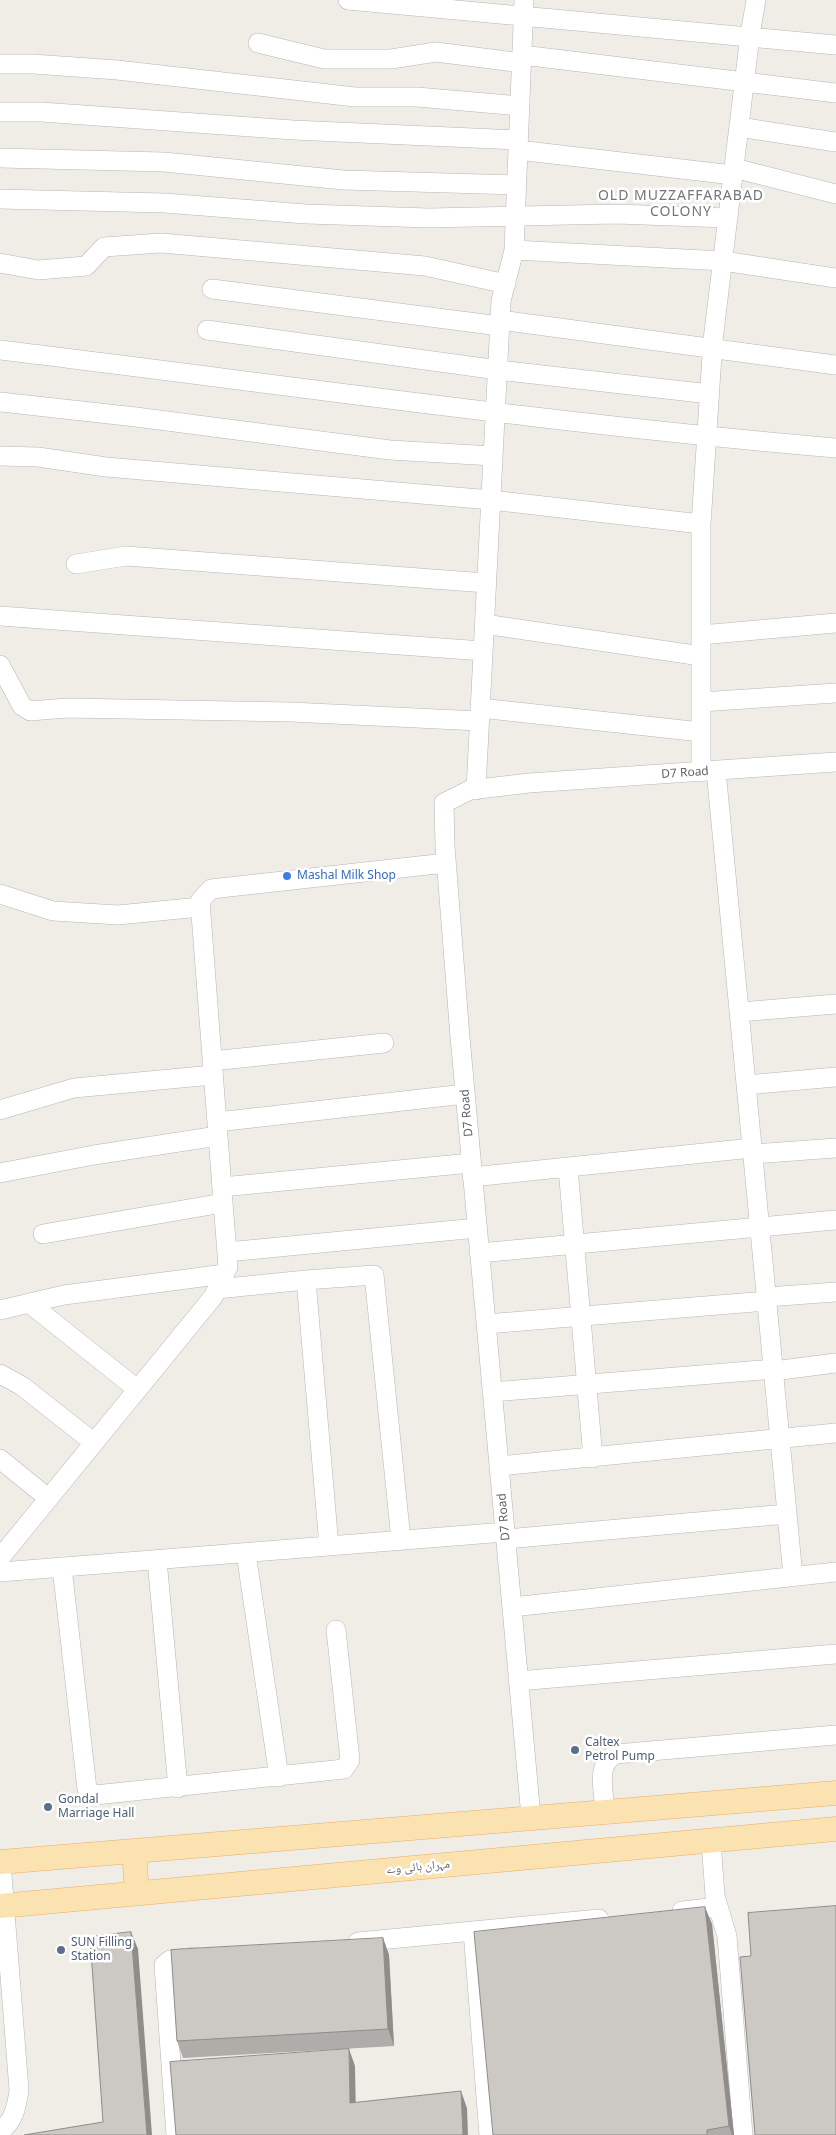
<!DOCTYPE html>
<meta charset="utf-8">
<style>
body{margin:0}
canvas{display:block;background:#f0ede7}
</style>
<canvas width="836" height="2135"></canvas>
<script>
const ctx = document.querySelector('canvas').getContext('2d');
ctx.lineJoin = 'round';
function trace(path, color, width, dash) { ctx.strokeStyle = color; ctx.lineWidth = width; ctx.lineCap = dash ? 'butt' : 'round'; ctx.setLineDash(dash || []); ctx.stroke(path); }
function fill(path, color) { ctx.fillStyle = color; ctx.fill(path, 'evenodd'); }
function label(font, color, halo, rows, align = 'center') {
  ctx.font = font + ' "Noto Sans","Noto Naskh Arabic",sans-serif'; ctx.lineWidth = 5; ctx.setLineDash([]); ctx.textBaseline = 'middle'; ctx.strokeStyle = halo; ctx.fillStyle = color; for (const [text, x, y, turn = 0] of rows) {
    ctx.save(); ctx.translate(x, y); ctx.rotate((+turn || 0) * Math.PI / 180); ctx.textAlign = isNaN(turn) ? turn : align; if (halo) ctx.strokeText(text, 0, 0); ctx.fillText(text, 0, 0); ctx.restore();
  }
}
const minor = new Path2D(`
 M348,0L836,45
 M258,43L324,59H391L436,52L522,63
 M522,55L836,93
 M0,64H33L117,70L355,97H417L520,106
 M0,112H41L293,130L518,140
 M739,127L836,142
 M518,150L733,175
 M0,158L164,162L343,180L517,185
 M734,168L836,194
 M0,199L164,203L306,214L429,218L616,214L728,218
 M514,250L723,261L836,278
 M0,263L38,270L86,266L104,247L161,243L425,266L506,284
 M212,289L500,326
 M500,320L836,365
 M207,330L498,370L710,394
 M0,350C279,384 556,424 836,448
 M0,402L136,417L390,450L493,456
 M0,456L38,457L106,467L491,500L701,524
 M76,564L126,556L486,583
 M0,616L483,651
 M484,624L701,656
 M701,635L836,623
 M0,665L22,706L30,711L67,708L291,712L479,721
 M701,702L836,693
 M480,708L701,732
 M716,770L793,1576
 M701,772V524L713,340L750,35L756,0
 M476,790L501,301L514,250L524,0
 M0,894L53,911L118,915L200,907
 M740,1012L836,1004
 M212,1061L384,1043
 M746,1085L836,1077
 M0,1110L74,1088L213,1075
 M217,1122L465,1094
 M753,1154L836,1148
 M568,1168L593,1458
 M0,1173L94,1155L218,1136
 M472,1177L752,1148
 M222,1187L471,1163
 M43,1234L223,1203
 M227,1252L477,1228
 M479,1253L836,1220
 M306,1280L374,1275L401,1540
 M217,1289L306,1280L329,1546
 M767,1297L836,1292
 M29,1303L137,1389
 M0,1310L64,1295L225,1274
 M486,1324L767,1301
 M774,1371L836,1363
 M0,1374L22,1386L93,1442
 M492,1392L774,1369
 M0,1459L48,1498
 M499,1466L836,1433
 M506,1539L787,1514
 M246,1553L279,1777
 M0,1558L213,1297L228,1267L200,901L211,889L446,863
 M157,1560L178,1788
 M62,1567L87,1789L95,1795L344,1769L350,1760L336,1630
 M0,1572L505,1532
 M512,1607L836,1572
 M518,1681L836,1654
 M605,1811C604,1791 595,1764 616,1754L836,1735
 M531,1817L460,1037L445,846L444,803L470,790L529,783L836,762
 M711,1841L715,1896L727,1936L743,2135
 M682,1911L718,1907
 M473,1931L489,2135
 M358,1942L599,1919
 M0,2131C14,2122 17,2105 19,2090L1,1862
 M176,2135L164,1965L170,1960L196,1957`);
const major = new Path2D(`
 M134,1852L137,1893
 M0,1862L836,1793
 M0,1906L836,1829`);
trace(minor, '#b2b6b9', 20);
trace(major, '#ebad65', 25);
trace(minor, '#fff', 19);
trace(major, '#fbe2b1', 24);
fill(new Path2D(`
 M712,1924L734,2135H493Z
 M383,1938L389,1955L394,2046L183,2058L177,2041Z`), '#afaca9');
fill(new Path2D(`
 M705,1907L712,1924L734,2135H732L729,2126Z
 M131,1932L138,1949L152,2135H147Z
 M383,1938L389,1955L394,2046L388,2029Z
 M349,2049L355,2066L356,2120L350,2103Z
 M461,2091L467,2108L468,2135H463Z`), '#8f8c89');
const building = new Path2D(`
 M836,1906V2135H755L740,1957L751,1956L748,1913Z
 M705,1907L729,2126L707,2130V2135H493L474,1932Z
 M131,1932L147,2135H24L103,2122L90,1937Z
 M383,1938L388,2029L177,2041L171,1950Z
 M349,2049L350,2103L461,2091L463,2135H176L170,2062Z`);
fill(building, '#ccc8c4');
trace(building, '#8f8c89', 1);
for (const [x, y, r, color] of [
 [287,876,5,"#3f7fe0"],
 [575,1750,5,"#5c6f8a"],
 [48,1807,5,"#5c6f8a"],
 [61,1950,5,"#5c6f8a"]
]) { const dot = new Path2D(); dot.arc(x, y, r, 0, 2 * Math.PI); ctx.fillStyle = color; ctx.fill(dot); trace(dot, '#fff', 2); }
label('12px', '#5f6467', '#fff', [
 ["D7 Road",685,773,-4],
 ["D7 Road",467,1113,-95],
 ["D7 Road",504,1517,-95],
 ["مہران ہائی وے",418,1867,-5]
]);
label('12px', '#366cbe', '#fff', [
 ["Mashal Milk Shop",297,876]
], 'left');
label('12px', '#4e5e75', '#fff', [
 ["Caltex",585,1743],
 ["Petrol Pump",585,1757],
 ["Gondal",58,1800],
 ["Marriage Hall",58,1814],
 ["SUN Filling",71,1943],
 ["Station",71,1957]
], 'left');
ctx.letterSpacing = '1px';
label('14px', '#707679', '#fff', [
 ["OLD MUZZAFFARABAD",681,196],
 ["COLONY",681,212]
]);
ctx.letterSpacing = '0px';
</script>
